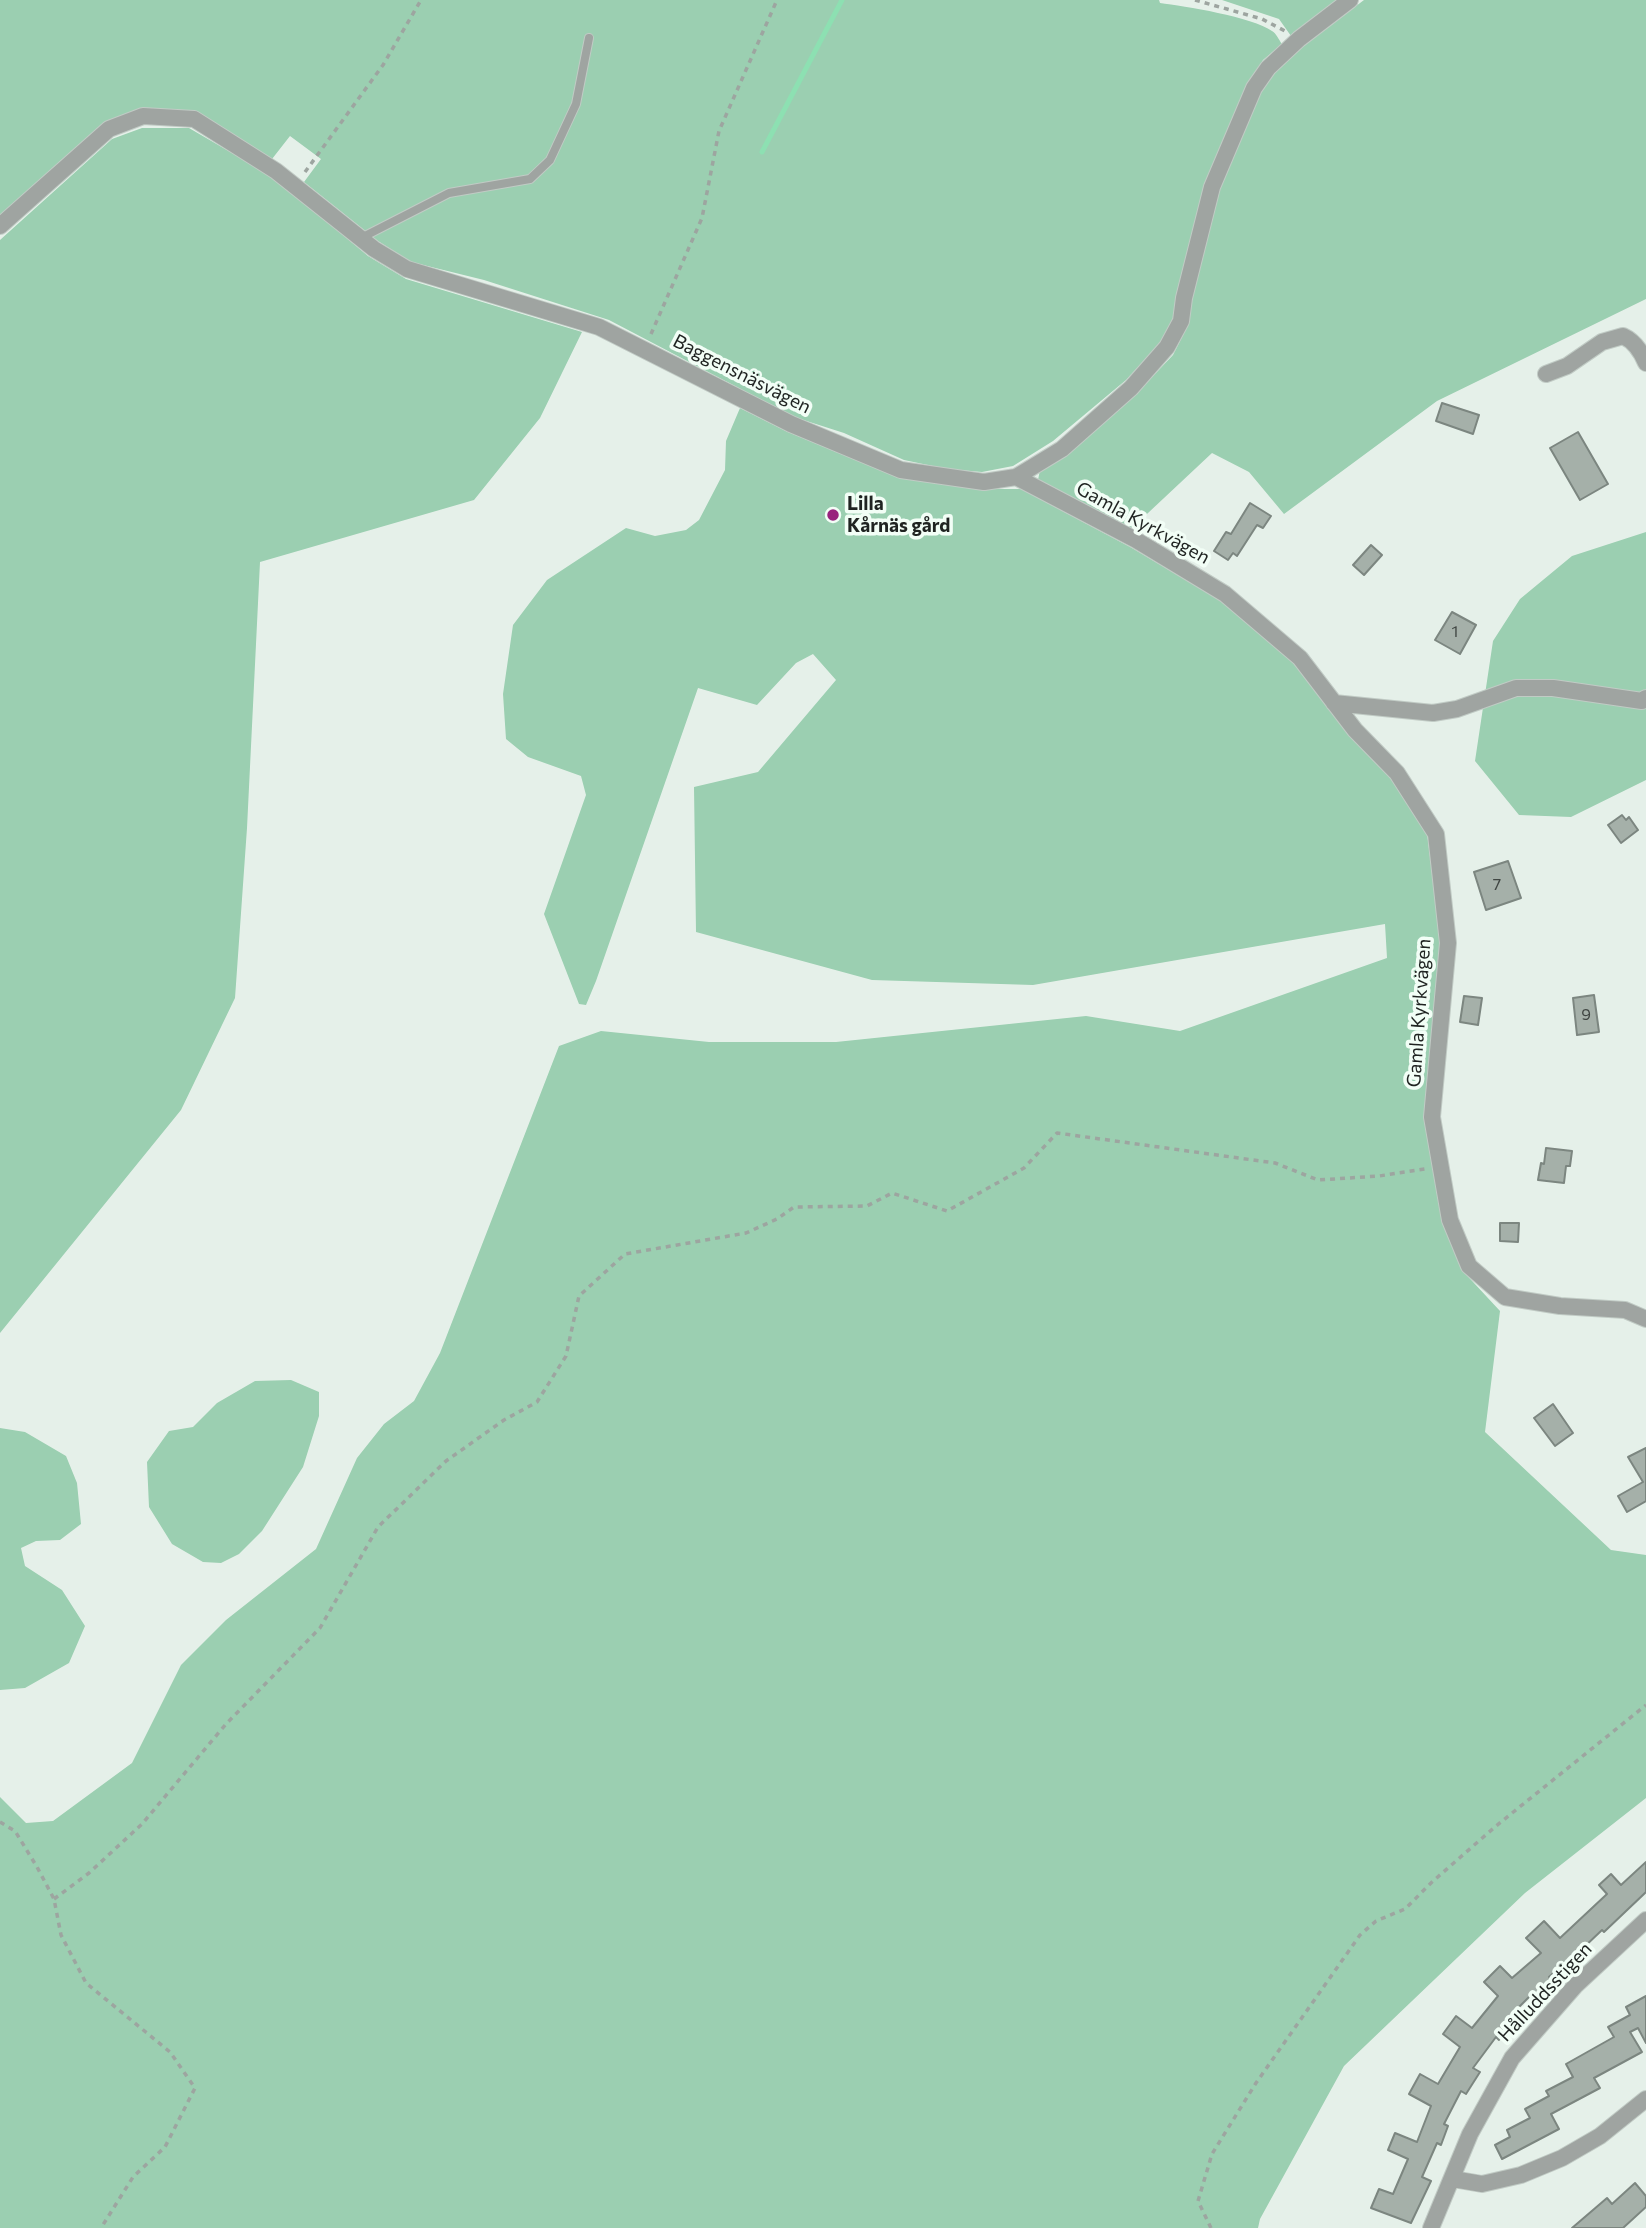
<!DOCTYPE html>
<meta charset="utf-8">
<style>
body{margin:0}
canvas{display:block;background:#e5f0e9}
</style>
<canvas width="1646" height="2228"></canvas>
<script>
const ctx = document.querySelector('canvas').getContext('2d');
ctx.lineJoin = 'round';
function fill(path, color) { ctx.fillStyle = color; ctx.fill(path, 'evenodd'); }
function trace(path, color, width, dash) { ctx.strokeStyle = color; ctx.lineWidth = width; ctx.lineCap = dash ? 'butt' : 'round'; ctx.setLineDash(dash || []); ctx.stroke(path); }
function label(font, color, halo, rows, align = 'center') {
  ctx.font = font + ' Commissioner,sans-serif'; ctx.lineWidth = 7; ctx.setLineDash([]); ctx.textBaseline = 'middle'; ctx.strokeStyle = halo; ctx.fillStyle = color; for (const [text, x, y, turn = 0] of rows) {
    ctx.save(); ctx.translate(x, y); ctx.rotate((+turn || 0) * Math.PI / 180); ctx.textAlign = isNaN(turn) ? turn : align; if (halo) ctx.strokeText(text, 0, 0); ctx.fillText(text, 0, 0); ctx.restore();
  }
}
fill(new Path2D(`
 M0,0H1159L1160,3C1184,6 1253,17 1272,31C1276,33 1279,40 1282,44L1263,60L1248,85L1173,320L1159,344L1126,380L1053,441L1013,466L982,472L947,469L904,460L844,433L794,417L609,320L484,280L411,262L378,241L304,182L321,159L290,136L272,159L195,111L140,109L102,124L0,215Z
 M1222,0H1340L1291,36L1279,19Z
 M1364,0H1646V299L1437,401L1284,514L1249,472L1212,453L1132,528L1082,505L1038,480L1040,470L1068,453L1135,395L1173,355L1189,323L1192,300L1219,191L1259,89L1297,51Z
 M142,128H189L275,178L368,256L406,279L582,332L540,418L474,500L260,562L247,828L235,998L181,1110L0,1333V240L112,139Z
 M740,408L788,432L897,477L982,489H1021L1132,548L1221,601L1293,661L1350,737L1392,776L1427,833L1441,945L1425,1118L1442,1221L1461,1269L1500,1311L1485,1432L1611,1550L1646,1555V1798L1525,1893L1344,2066L1260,2219L1258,2228H0V1797L26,1823L53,1821L132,1763L181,1665L226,1620L316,1549L357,1458L384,1424L414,1401L440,1353L559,1046L601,1031L709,1042H836L1086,1016L1180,1031L1387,958L1385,924L1033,985L872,980L696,932L694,787L758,772L836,680L813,654L796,663L757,705L698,688L596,981L586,1005L579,1004L544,914L586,795L581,776L528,757L506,739L503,694L513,625L547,580L626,528L655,536L686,530L699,520L725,470L726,441Z
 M1646,532V780L1571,817L1519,815L1475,761L1493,641L1520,599L1572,556Z
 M291,1380L319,1392V1416L303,1467L262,1531L239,1554L221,1563L203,1562L172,1544L149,1507L147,1462L169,1431L193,1427L217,1403L255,1381Z
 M0,1428L25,1432L66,1456L77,1483L81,1524L60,1540L36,1541L21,1548L25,1566L62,1590L85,1626L69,1663L25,1688L0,1690Z`), '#9bcfb1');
trace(new Path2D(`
 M762,152L842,0`), '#8de0b2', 5);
const building = new Path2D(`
 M1442,403L1479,415L1473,434L1436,421Z
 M1578,432L1608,484L1580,500L1550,448Z
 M1250,503L1271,516L1263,528L1257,525L1237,556L1233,553L1228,560L1214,551L1226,532L1231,534Z
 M1371,545L1382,555L1364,575L1353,565Z
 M1452,612L1476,625L1460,654L1435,640Z
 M1622,815L1626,820L1629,817L1638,830L1621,843L1608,825Z
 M1508,861L1521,898L1486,910L1474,872Z
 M1594,995L1599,1032L1577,1035L1573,998Z
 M1464,996L1482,998L1478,1025L1460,1022Z
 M1546,1148L1572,1151L1570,1166H1566L1564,1183L1538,1180L1541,1163L1544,1164Z
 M1500,1223H1519L1518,1242L1500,1241Z
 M1553,1404L1573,1433L1555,1446L1534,1418Z
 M1646,1448V1501L1627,1512L1618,1496L1643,1482L1628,1457Z
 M1646,1862V1892L1604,1932L1602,1930L1581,1950L1580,1948L1549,1977L1552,1979L1536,1994L1534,1992L1508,2018L1513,2022L1499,2040L1496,2037L1473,2068L1480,2072L1466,2094L1461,2091L1444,2124L1448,2126L1441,2145L1437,2143L1422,2177L1431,2181L1411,2223L1371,2208L1379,2189L1393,2194L1408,2159L1388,2150L1395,2133L1417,2142L1431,2106L1409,2094L1420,2074L1438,2084L1460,2047L1443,2034L1456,2016L1472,2028L1498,1996L1484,1982L1500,1966L1512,1978L1541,1953L1526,1938L1544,1921L1560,1938L1607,1894L1599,1885L1611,1874L1621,1885Z
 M1646,1996V2043L1638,2028L1630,2032L1642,2052L1594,2078L1600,2088L1551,2114L1559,2129L1502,2159L1495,2145L1510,2137L1507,2130L1530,2118L1525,2109L1549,2096L1546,2091L1573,2077L1566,2064L1614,2037L1608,2027L1630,2015L1626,2007Z
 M1635,2183L1646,2196V2207L1623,2228H1572L1607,2198L1612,2204Z`);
fill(building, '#a5b0a9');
trace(building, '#7c8680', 2);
const service = new Path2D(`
 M361,238L449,193L530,179L550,160L576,104L589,38`);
const minor = new Path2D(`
 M0,226L109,129L143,116L194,119L276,171L374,249L407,269L599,327L791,424L901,470L984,482L1016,477L1062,449L1131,388L1167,347L1181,321L1184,298L1212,187L1254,88L1268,68L1299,39L1350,0
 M1546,374L1567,366L1602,342L1623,336C1634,341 1641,351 1646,363
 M1016,477L1136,540L1225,594L1300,658L1355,730L1397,773L1436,834L1448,943L1432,1117L1450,1220L1469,1266L1505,1297L1560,1306L1625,1310L1646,1319
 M1334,703L1433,713L1457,709L1516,688H1553L1642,701L1646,698
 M1453,2179L1482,2184L1521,2175L1562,2158L1600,2136L1646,2099
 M1431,2228L1470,2134L1512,2058L1575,1986L1646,1920`);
trace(service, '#c1cbc5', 10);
trace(minor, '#c1cbc5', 18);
trace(new Path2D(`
 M1195,0L1262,19L1285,31
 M305,172L383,65L421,0
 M651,334L702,218L719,131L777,0
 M0,1822L15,1831L37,1867L54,1899L61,1935L86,1983L170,2052L195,2088L165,2147L133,2177L101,2228
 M54,1899L89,1873L142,1824L226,1724L320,1628L378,1527L446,1461L504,1420L537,1402L566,1356L579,1296L625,1254L746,1233L777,1219L794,1207L867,1206L892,1193L947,1211L1024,1168L1057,1133L1275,1163L1318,1180L1379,1176L1425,1169
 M1211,2228L1198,2201L1212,2154L1256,2083L1360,1935L1376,1921L1405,1909L1432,1882L1496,1826L1646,1705`), '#9da5a0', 3.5, [5, 5]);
trace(service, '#9fa4a1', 8);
trace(minor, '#9fa4a1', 16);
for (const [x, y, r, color] of [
 [833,515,7,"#98227d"]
]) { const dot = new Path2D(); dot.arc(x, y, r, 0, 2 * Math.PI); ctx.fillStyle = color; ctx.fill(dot); trace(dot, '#f2fef6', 2.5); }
label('16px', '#404643', null, [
 ["1",1455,632],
 ["7",1497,885],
 ["9",1586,1015]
]);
label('19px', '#1f2321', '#f2fef6', [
 ["Baggensnäsvägen",742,374,27],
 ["Gamla Kyrkvägen",1143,523,29],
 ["Gamla Kyrkvägen",1419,1013,-86],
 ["Hålluddsstigen",1545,1992,-47]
]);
label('bold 19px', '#1f2321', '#f2fef6', [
 ["Lilla",847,504],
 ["Kårnäs gård",847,526]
], 'left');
</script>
